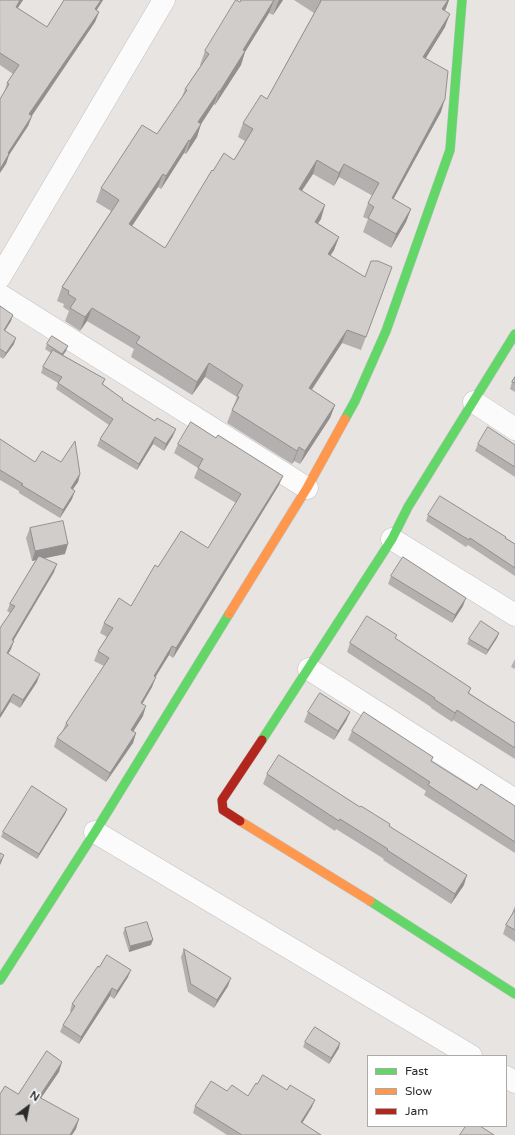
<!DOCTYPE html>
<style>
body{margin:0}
#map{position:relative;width:515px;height:1135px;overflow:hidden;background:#e8e4e2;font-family:"Varela Round",sans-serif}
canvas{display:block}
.legend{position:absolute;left:367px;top:1055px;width:140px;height:72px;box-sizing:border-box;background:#fff;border:1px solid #aaa;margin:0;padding:5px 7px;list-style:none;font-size:12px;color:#2b2b2b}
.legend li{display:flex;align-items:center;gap:8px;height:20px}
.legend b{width:20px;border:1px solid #aaa}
.north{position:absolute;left:8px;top:1087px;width:40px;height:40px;-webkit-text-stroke:3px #fff;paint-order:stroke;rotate:32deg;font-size:11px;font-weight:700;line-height:16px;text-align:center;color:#2b2b2b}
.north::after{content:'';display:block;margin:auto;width:14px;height:18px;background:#2b2b2b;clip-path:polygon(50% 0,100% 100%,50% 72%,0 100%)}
</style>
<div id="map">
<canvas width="515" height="1135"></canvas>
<ul class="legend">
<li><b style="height:5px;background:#63d668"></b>Fast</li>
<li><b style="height:5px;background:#ff974d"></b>Slow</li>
<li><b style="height:5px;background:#b3261e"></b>Jam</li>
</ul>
<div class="north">N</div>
</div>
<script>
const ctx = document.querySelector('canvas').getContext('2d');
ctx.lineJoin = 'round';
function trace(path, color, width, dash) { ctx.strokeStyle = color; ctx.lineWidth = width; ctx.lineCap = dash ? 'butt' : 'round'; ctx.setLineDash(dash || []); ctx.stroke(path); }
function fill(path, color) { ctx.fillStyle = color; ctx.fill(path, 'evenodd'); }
const street = new Path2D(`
 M0,277L164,0
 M0,295L307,488
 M474,402L515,429
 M392,539L515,615
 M309,669L515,800
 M95,832L471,1056
 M506,1077L515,1082`);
const fast = new Path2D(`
 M345,419L355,401L386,331L450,150L462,0
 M262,740L392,539L408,507L515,334
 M370,901L515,994
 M0,980L95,832L229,614`);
const slow = new Path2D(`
 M229,614L307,488L345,419
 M240,821L370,901`);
const jam = new Path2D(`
 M240,821L223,810L222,800L262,740`);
trace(street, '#c2c2c3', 23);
trace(fast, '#c2c2c3', 10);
trace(slow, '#c2c2c3', 10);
trace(jam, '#c2c2c3', 10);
trace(street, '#fcfbfb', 22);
trace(fast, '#63d668', 9);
trace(slow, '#ff974d', 9);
trace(jam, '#b3261e', 9);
fill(new Path2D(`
 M0,0H23L18,8L47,27L64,0H103L96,11L99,12L95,22L32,116L28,126L9,155L6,164L4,93L7,83L13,74L0,65Z
 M241,0H283L273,15L269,13L245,52L241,65L215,105L214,104L201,124L197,137L186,154L184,153L161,189L158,187L132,226L165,248L213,171L234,160L245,141L238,137L243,123L267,99L314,13L294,0H449L445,11V27L425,59L441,112L393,199L411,209L406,222L391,248L363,232L368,219L363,217L368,203L373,196L339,177L334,186L313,174L302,191L321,219L318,223L339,237L334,250L330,256L365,277L392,267L361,350L342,343L312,390L335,405L330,418L300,464L294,461L292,464L227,423L237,397L205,377L192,395L131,357L134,349L87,321L80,331L65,321L69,311L63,307L64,304L57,301L62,287L111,211L96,202L101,188L157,134L182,97L185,89L201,65H200L205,51Z
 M0,306L11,321L5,331L14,344L3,359L0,357Z
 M47,344L66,351L63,355L105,379L103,384L123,399L122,401L173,436L164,451L153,444L137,470L97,446L100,439L109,425L56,389L58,383L41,373L43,367L51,353L45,349Z
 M515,377V392L510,389L512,382Z
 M0,439L35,462L80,474L78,482L73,489L72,499L60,518L19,493V491L0,480Z
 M178,444L279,485L173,658L169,655L155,677L152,687L142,704L143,716L133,731L136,733L133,743L106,782L54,747L57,738L63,730L66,723L104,666L94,661L98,651L107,637L100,633L104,623L131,606L158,567L208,548L236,503L194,478L198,468L174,453Z
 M478,444L515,445V477L475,451Z
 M428,515L506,538L515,544V576L468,545L466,547L426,521Z
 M30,528L65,554L44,558L54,572L13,641L11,649L8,654L37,682L20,708L10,702L0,718L10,613L7,611L10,604L36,560L32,561L26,538Z
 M391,576L463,606L452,623L388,584Z
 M499,633L497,638L486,655L467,644L469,639Z
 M396,639L471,688L469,693L515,723V759L453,720L452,722L431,708V707L347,652L350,643Z
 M515,659V669L511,667Z
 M308,712H350L346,721L334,740L304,722Z
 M352,731L431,761L477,790L515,806V853L424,795L426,791L348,740Z
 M267,774L360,807L390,826L464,885L451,904L383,860L384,859L336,829L335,831L263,784Z
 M67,809L65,814L37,859L1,837L3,832Z
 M515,906V942L503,934L506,925L511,917L514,908Z
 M125,928L151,945L129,952L123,933Z
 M184,949L228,986L214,1008L188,992L181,957Z
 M99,967L128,977L114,999L110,996L79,1044L60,1032L63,1025L71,1012L70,1011L72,1004Z
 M305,1042L339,1048L329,1064L303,1047Z
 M227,1091L248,1096L312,1107L302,1123L321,1135H227L193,1113L195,1106Z`), '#b3b0af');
fill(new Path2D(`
 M20,0H23L12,16L16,7Z
 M101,0H103L91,19L95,9Z
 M274,0L269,13L245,52L241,65L215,105L220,91L243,50Z
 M279,0H283L273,15L278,2Z
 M448,0H449L446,8L437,22L442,9Z
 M99,12L95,22L26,124L29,114Z
 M450,14L445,27L418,71L423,57Z
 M219,91L214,104L194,135L198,122Z
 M445,99L441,112L387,211L392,198Z
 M32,116L28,126L9,155L6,164L0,173V169L8,153Z
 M201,124L197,137L186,154L190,141Z
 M189,140L184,153L161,189L166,176Z
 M317,160L313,174L294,202L299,189Z
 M344,164L339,177L334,186L339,173Z
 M163,174L158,187L124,238L129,224Z
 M325,205L321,219L310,235L315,222Z
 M411,209L406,222L391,248L396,234Z
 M339,237L334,250L323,267L328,254Z
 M92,308L87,321L80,331L85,317Z
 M13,315L11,321L1,336L4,330Z
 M347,330L342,343L304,401L309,388Z
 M16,338L14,344L3,359L6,353Z
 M68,346L66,351L60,359L62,354Z
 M209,363L205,377L192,395L197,382Z
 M335,405L330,418L300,464L305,451Z
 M176,429L173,436L164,451L166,444Z
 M155,437L153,444L137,470L139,464Z
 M299,447L294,461L292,464L297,451Z
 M80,474L78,482L68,496L71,488Z
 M283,476L279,485L173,658L176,648Z
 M75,491L72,499L60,518L63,510Z
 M68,544L65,554L32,561L35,551Z
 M57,564L54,572L9,648L12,640Z
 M466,598L463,606L452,623L455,615Z
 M499,633L497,638L486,655L488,650Z
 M14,641L11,649L4,661L7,653Z
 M172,646L169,655L150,686L154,676Z
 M40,674L37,682L20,708L23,700Z
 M156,677L152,687L137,713L141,703Z
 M13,694L10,702L0,718V715Z
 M146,706L143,716L128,740L131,730Z
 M457,710L453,720L452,722L455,713Z
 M350,712L346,721L334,740L338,731Z
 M136,733L133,743L106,782L110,773Z
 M67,809L65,814L37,859L39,854Z
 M4,855L1,863L0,865V862Z
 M467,875L464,885L451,904L455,894Z
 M153,940L151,945L129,952L130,946Z
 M131,970L128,977L114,999L117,991Z
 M231,978L228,986L214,1008L217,1000Z
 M112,988L110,996L79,1044L81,1037Z
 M340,1043L339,1048L329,1064L331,1058Z
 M62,1062L59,1072L35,1107L39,1097Z
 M315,1100L312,1107L298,1130L301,1122Z
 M79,1119L76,1129L72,1135H70Z`), '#92908e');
const building = new Path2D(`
 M0,0H20L16,7L47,27L64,0H101L95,9L99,12L29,114L32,116L8,153L9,154L0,169V99L9,84L7,83L19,65L0,53Z
 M236,0L240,2L241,0H274L243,50L245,51L220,91H219L198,122L201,124L190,141L189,140L166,176L163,174L129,224L165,248L212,170L213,171L224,153L234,160L253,129L243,123L261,95L267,99L321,1L320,0H448L442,9L450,14L423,57L448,71L445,99L392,198L411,209L396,234L368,218L374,207L368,203L379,183L344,164L339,173L317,160L299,189L325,205L315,222L339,237L328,254L365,277L371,261H378L392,267L366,337L347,330L309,388L335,405L305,451L299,447L297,451L232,410L239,397L237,396L243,385L209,363L197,382L136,343L140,337L92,308L85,317L70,308L76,299L68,294L69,291L62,287L119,200L101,188L142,125L157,134L187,90L185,89L209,54L205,51Z
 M0,306L13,315L4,330L16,338L6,353L0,349Z
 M52,336L68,346L62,354L47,344Z
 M53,350L105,379L102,384L123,399L122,400L155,421L157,418L176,429L166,444L155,437L139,464L100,439L113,419L58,383L62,377L43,367Z
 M515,377V383L512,382Z
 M191,422L216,438L218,435L283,476L176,648L172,646L154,676L156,677L141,703L146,706L131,730L136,733L110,773L57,738L68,725L66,723L109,658L98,651L113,628L104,623L119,598L131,606L155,565L158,567L181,531L208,548L241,494L198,468L203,459L178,444Z
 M488,427L515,445V467L478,444Z
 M0,439L35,462L42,451L61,462L75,441L80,474L71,488L75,491L63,510L21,485L23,484L0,470Z
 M440,496L506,537L505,538L515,544V568L470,538L469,540L428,515Z
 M63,521L68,544L35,551L30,528Z
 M39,556L57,564L12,640L14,641L7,653L40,674L23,700L13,694L0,715V628L15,606L10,604Z
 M403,557L466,598L455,615L391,576Z
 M367,616L397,635L395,638L471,688L468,693L515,723V748L457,710L455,713L434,699L435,698L350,643Z
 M481,621L499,633L488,650L469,639Z
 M320,693L350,712L338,731L308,712Z
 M364,712L433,757L431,761L477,790L481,784L515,806V842L428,785L430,782L352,731Z
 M279,755L360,807L361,806L390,824L389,826L467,875L455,894L387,850L388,849L340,819L339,821L267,774Z
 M32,786L67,809L39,854L3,832Z
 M0,853L4,855L0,862Z
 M515,910V930L506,925Z
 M147,922L153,940L130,946L125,928Z
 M184,949L231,978L217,1000L191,984Z
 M107,955L131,970L117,991L112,988L81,1037L63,1025L75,1006L72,1004L98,966L99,967Z
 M315,1027L340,1043L331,1058L305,1042Z
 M47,1051L62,1062L39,1097L79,1119L70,1135H0V1094L5,1086L18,1094Z
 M263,1075L287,1090L290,1085L315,1100L301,1122L321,1135H242L195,1106L211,1081L227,1091L232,1085L248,1096L256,1083L257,1084Z
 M466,1126H480L494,1135H460Z`);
fill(building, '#d0cdcb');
trace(building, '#92908e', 1);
</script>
